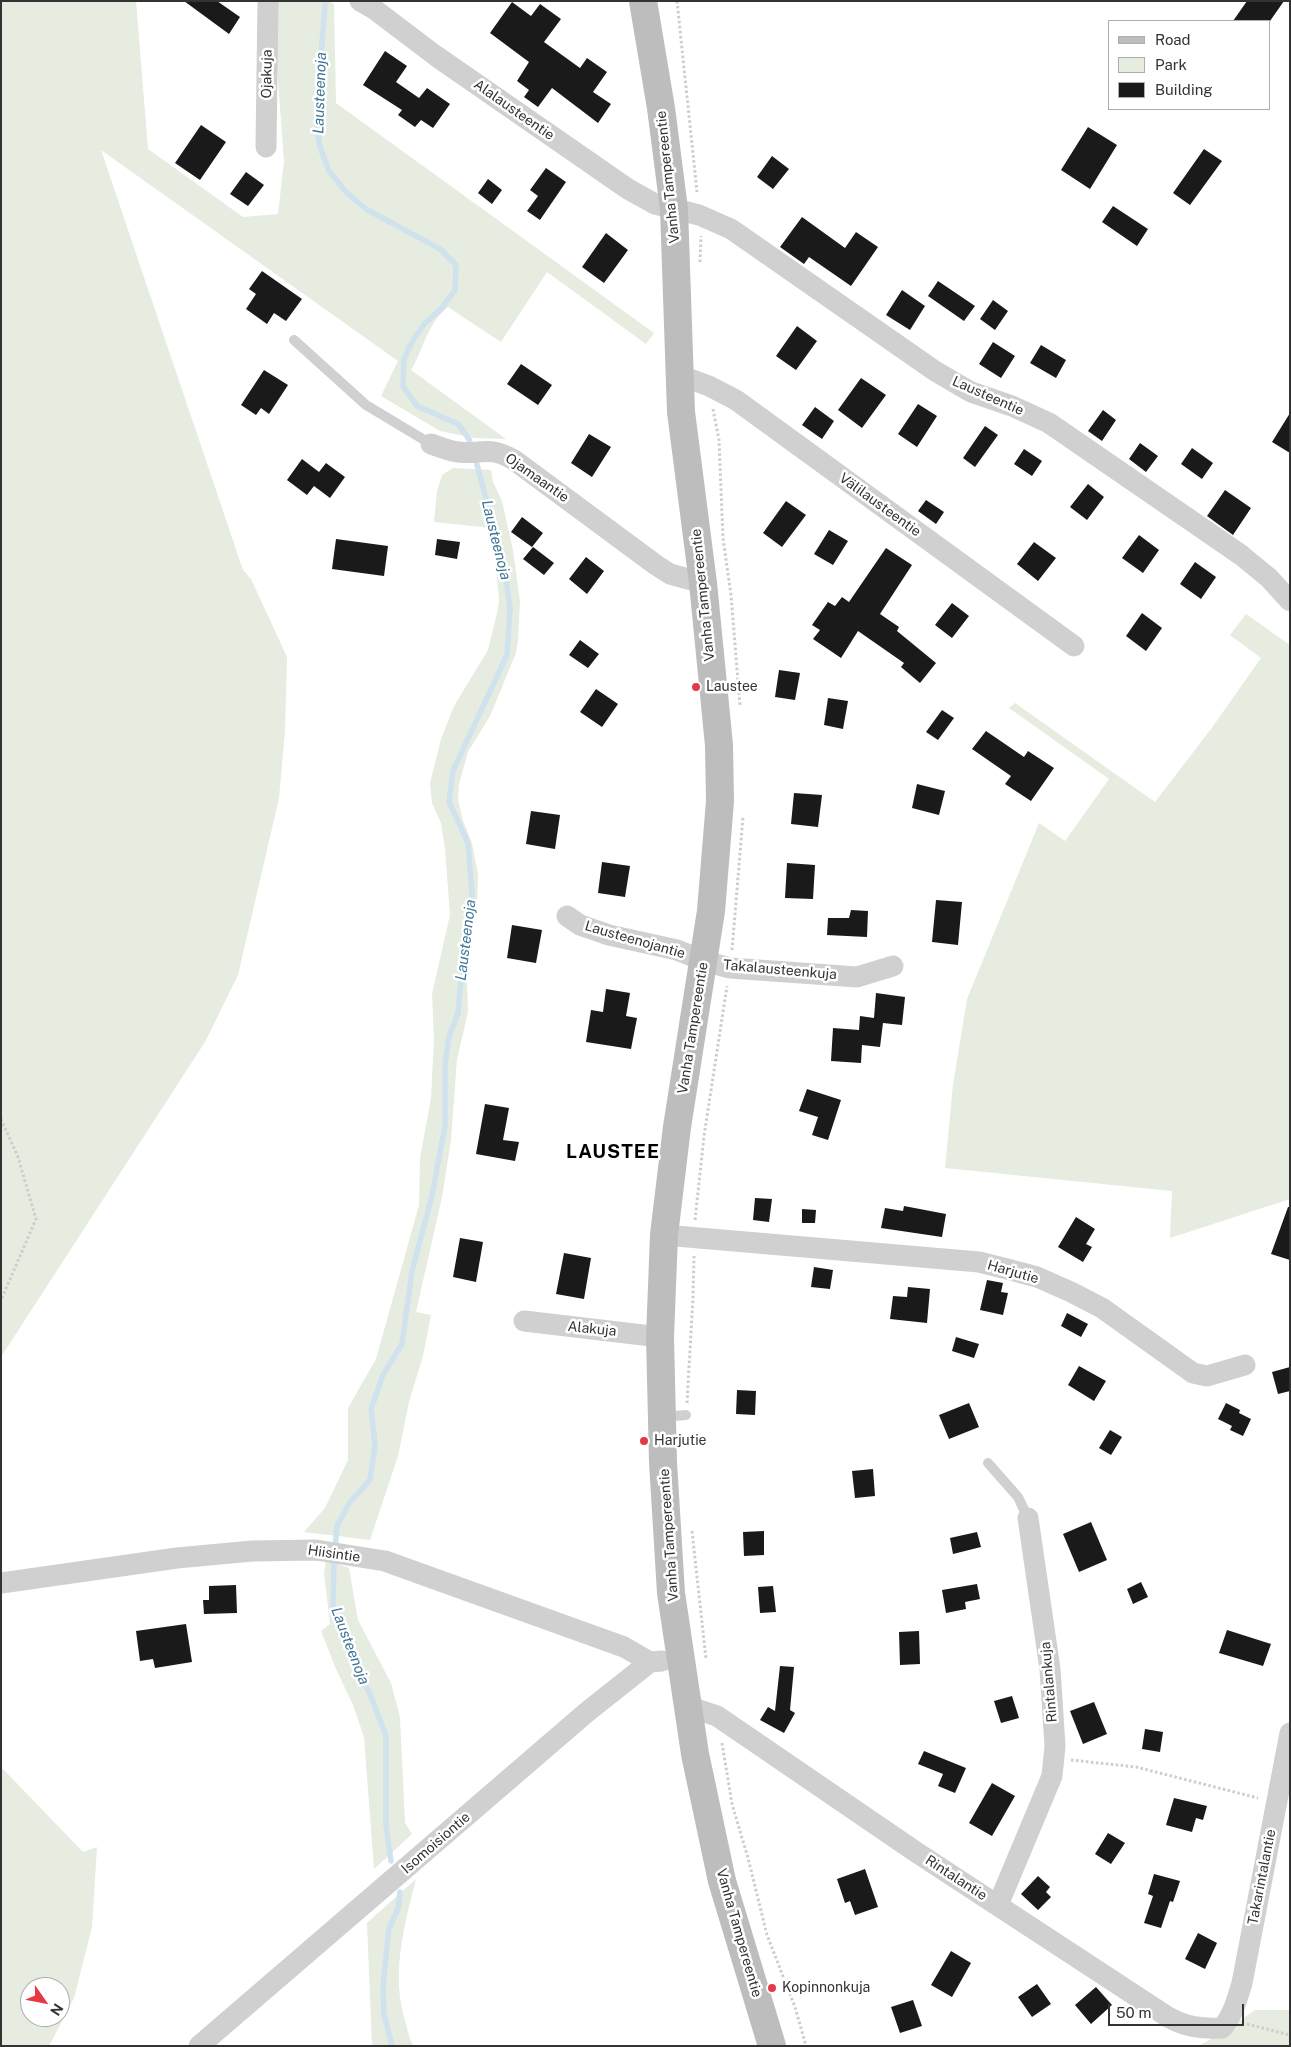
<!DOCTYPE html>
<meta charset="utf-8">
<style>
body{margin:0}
#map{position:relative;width:1291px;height:2047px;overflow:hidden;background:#fff;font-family:"Public Sans",sans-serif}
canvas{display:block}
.frame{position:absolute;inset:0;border:2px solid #333;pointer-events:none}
.legend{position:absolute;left:1108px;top:20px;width:162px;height:90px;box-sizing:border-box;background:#fff;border:1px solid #adadad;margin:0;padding:6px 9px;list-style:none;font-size:15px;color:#333}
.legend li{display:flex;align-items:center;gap:10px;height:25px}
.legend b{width:25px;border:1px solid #adadad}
.north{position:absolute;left:20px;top:1977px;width:50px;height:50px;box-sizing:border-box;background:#fff;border:1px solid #adadad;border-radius:50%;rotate:123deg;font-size:14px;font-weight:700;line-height:20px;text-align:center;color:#333}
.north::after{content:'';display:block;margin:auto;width:18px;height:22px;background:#e63946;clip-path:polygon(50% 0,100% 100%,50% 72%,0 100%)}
.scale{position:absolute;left:1108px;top:2004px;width:136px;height:22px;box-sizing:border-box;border:2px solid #333;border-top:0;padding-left:6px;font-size:15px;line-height:18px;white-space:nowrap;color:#333;-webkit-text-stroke:4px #fff;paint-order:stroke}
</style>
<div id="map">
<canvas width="1291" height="2047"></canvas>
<div class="frame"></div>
<ul class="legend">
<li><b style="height:6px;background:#bdbdbd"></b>Road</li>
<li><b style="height:14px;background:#e6ecdf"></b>Park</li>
<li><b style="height:14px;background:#1a1a1a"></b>Building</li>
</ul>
<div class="north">N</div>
<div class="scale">50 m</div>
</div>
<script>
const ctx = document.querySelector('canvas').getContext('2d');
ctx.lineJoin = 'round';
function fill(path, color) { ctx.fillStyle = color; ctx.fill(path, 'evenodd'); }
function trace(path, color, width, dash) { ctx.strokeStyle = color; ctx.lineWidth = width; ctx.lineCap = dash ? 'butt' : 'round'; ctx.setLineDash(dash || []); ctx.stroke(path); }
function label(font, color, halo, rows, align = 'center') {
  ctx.font = font + ' "Public Sans",sans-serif'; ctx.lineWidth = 5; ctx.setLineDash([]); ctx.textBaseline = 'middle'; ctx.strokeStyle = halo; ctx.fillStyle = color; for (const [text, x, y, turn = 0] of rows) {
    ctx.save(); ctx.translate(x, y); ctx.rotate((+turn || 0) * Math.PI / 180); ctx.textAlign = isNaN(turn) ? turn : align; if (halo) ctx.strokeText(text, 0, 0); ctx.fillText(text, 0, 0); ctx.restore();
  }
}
fill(new Path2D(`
 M1,1H136L148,149L243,217L278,214L284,161L274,28L278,1H328L334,4L336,103L654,333L646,344L547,272L501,342L448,307C427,323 424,349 411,370L506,439L475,438L440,431L381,396L398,361L101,150L243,570L251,579L287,657L285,731L279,798L238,975L205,1042L1,1357Z
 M453,468L491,470L493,482L502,501L513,550L520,602L518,640L516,653L490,716L468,752L459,784L458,800L463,821L472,843L478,874L477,906L466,958L468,1012L457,1059L451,1140L442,1197L416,1312L431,1315L423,1356L409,1402L398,1456L370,1540L304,1532L325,1508L348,1460V1408L376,1359L419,1205L420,1158L431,1098L434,1039L432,994L450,915L445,849L441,823L432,803L430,783L441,739L454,706L488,650L498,609L499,599L492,528L434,522L437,491L442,475Z
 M1246,614L1290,645V1199L1170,1238L1172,1191L945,1168L953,1085L967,999L1039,823L1065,841L1109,779L1009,708L1015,703L1155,802L1211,729L1261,658L1230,635Z
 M326,1560L349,1568L358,1620L391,1683L400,1717L405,1823L412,1834L374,1869L364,1737L353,1705L336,1669L321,1631L330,1624L324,1573Z
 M1,1767L83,1852L97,1847L92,1927L74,1998L49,2046H1ZM30,1987H60V2017H30Z
 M416,1879C404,1926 390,1976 406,2024C408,2031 409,2040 414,2046H372L367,1923Z
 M1255,2010H1290V2046H1199L1228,2029Z`), '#e6ecdf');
trace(new Path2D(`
 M325,5L316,120L320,147L329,171L346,192L366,209L440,249L456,265L455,290L441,309L425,323L413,340L404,359L403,386L417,406L458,424L469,439L472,449
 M335,1548L337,1526L350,1502L370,1480L375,1445L371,1409L383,1375L402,1344L412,1271L432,1196L445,1126V1064L449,1037L458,1013L464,948L473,906L468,843L449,802L453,771L507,655L510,609L505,571L475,457
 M334,1557L333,1608L349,1653L370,1694L386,1736V1825L391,1861
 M392,2046L384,2014L383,1986L389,1928L398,1909L400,1892`), '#cfe2ee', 5.5);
fill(new Path2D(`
 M184,1H217L240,17L229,34Z
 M1247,1H1284L1270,21H1233Z
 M512,2L531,16L540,4L561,19L544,42L580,68L587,58L607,72L593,92L611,104L598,123L552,88L538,107L524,97L529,90L517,81L529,62L490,33Z
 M385,51L407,66L396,82L419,98L427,88L450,104L433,128L421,120L415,127L398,115L402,110L363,85Z
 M201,125L226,142L200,180L175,163Z
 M1088,127L1117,145L1090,189L1061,170Z
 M1204,149L1222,161L1190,205L1173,193Z
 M772,156L789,169L773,189L757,177Z
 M546,168L566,182L540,220L527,211L538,196L530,190Z
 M246,172L264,185L248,206L230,194Z
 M488,179L502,190L492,204L478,193Z
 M1113,206L1148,229L1137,246L1102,222Z
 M802,217L845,248L856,232L878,247L851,286L809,257L804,264L780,247Z
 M606,233L628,250L604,283L582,267Z
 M262,271L302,299L286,321L274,313L267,324L246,309L256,294L249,289Z
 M938,281L975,306L964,321L928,296Z
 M902,290L925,306L910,330L886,315Z
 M993,300L1008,311L995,330L980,319Z
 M797,326L817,341L796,370L776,356Z
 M993,342L1015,356L1001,378L979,364Z
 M1041,345L1066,360L1056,378L1030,363Z
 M521,364L552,385L538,405L507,384Z
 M264,370L288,385L269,414L261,408L256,415L241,405Z
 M861,378L886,395L862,428L838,410Z
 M918,404L937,416L917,447L898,434Z
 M815,407L834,421L822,439L802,425Z
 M1103,410L1116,420L1102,441L1088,431Z
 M1290,413V453L1272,442Z
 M985,426L998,435L975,467L963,458Z
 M589,434L611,447L592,477L571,463Z
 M1140,443L1158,456L1146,472L1129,459Z
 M1192,448L1213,463L1202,479L1181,464Z
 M1024,449L1042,461L1032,476L1014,464Z
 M302,459L319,472L326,463L345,477L330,498L314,486L307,495L287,480Z
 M1088,484L1104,497L1087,520L1070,507Z
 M1225,490L1251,508L1233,535L1207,516Z
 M926,500L944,512L936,524L918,511Z
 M786,501L806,515L782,547L763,533Z
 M522,517L543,533L532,547L511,532Z
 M829,530L848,541L833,565L814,554Z
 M1139,535L1159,550L1143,573L1122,558Z
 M336,539L388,546L384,576L332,569Z
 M437,539L460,542L457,559L435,555Z
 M1034,542L1056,558L1038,581L1017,564Z
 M533,547L554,563L544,575L523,559Z
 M886,548L912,565L880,614L899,627L897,631L936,663L920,683L901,667L904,663L858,631L841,658L813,639L820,630L812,625L828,602L835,606L842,597L849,602Z
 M586,557L604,571L587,594L569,579Z
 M1195,562L1216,577L1201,599L1180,584Z
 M952,603L969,616L952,638L935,625Z
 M1142,613L1162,628L1146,651L1126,636Z
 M580,640L599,654L588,668L569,655Z
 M779,670L800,673L795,700L775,697Z
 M596,689L618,704L602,727L580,712Z
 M828,698L848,701L843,729L824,725Z
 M942,710L954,718L938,740L926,732Z
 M986,731L1024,757L1028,751L1054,768L1031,801L1005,784L1011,776L972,749Z
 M917,784L945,791L939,815L912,808Z
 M794,793L822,795L818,827L791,824Z
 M531,811L560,815L555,849L526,844Z
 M602,862L630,866L625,897L598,893Z
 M787,863L815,865L813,899L785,898Z
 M936,900L962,902L958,945L932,942Z
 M851,910L868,911L867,937L827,935L828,918H849Z
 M512,925L542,930L536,963L507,958Z
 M606,989L630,993L626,1016L637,1018L631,1049L586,1042L591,1010L603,1012Z
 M876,993L905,997L902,1025L883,1023L880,1047L862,1045L861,1063L831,1061L833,1028L859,1030L860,1016L874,1018Z
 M807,1089L841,1100L828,1140L812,1135L818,1117L799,1111Z
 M485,1104L509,1108L503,1140L519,1142L515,1161L476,1154Z
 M755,1198L772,1199L769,1222L753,1220Z
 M904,1206L946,1214L942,1237L881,1228L885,1208L903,1211Z
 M1288,1207H1290V1260L1271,1254Z
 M802,1209L816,1210L815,1223H802Z
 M1076,1217L1095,1229L1086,1244L1092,1247L1083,1262L1058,1247Z
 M460,1238L483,1242L476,1282L453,1277Z
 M564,1253L591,1258L584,1299L556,1294Z
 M814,1267L833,1270L830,1289L811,1287Z
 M987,1280L1003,1283L1001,1292L1008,1293L1003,1315L980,1310Z
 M908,1287L930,1289L927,1323L890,1319L893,1296L907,1297Z
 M1067,1313L1088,1324L1081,1337L1061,1326Z
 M956,1337L979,1344L974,1358L952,1351Z
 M1079,1366L1106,1381L1094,1401L1068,1385Z
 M1290,1367V1391L1278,1394L1272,1372Z
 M737,1390L756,1391L755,1415L736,1414Z
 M969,1403L979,1427L949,1439L939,1415Z
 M1226,1403L1240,1410L1239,1413L1251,1419L1243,1436L1230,1430L1232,1426L1218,1419Z
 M1110,1430L1122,1437L1111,1455L1099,1448Z
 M873,1469L875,1496L855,1498L852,1471Z
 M1091,1522L1107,1560L1079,1572L1063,1534Z
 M764,1531V1555L744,1556L743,1532Z
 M977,1532L981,1547L953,1554L950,1538Z
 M1141,1582L1148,1597L1133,1604L1127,1589Z
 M977,1584L980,1599L965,1602L966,1609L946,1613L942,1590Z
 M236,1585L237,1613L204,1614L203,1600H209V1586Z
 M773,1586L776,1612L760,1613L758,1587Z
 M186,1624L192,1662L155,1668L153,1659L140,1661L136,1631Z
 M1227,1630L1271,1644L1263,1666L1219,1653Z
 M919,1631L920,1664L900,1665L899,1632Z
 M780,1666L794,1667L790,1710L795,1713L784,1733L760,1720L768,1707L775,1711Z
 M1012,1696L1019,1718L1001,1723L994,1701Z
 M1094,1702L1107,1734L1083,1744L1070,1711Z
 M1145,1729L1163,1732L1160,1752L1142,1749Z
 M924,1751L966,1768L955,1793L938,1786L943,1774L918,1764Z
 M992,1783L1015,1796L992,1836L969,1823Z
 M1174,1798L1207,1806L1203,1820L1196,1818L1192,1832L1166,1825Z
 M1108,1833L1125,1843L1111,1864L1095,1854Z
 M865,1869L878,1907L855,1915L850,1901L845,1903L837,1879Z
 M1154,1874L1180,1881L1173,1902L1170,1901L1161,1928L1144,1923L1153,1896L1148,1894Z
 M1038,1876L1050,1887L1046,1892L1051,1897L1038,1910L1021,1894Z
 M1198,1933L1217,1943L1205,1969L1185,1959Z
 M951,1951L971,1963L952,1997L931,1985Z
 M1037,1984L1051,2004L1032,2017L1018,1997Z
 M1096,1987L1112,2005L1091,2024L1075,2005Z
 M913,2000L922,2026L900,2033L891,2007Z`), '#1a1a1a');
trace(new Path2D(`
 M677,1L697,192
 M700,262L701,236
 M713,409L719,440L723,538L731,595L740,706
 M732,950L743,817
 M1,1119L18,1157L36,1219L1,1300
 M695,1220L704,1136L727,986
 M687,1403L693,1297L694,1256
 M692,1531L706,1659
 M722,1743L732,1804L748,1858L767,1935L795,2007L806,2046
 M1071,1760L1136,1767L1258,1798
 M1247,2024L1290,2035`), '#cdcdcd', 3, [2.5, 2.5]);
trace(new Path2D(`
 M294,340L366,405L431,444
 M663,1417L686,1415
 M988,1463L1018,1497L1028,1518`), '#d0d0d0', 10);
trace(new Path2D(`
 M360,1L374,9L436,56L628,189L655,204L699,215L731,229L935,371L971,392L1012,406L1049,423L1241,555L1269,578L1290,601
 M266,147L268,1
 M679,375L709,386L736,400L1074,646
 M431,444C440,447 449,451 458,452C483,455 488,445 514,460L656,565L670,574L703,583
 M567,916L580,925L609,935L677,950L704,961L730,968L857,977L893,966
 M664,1235L979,1262L1007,1269L1037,1277L1071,1292L1102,1308L1193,1373L1207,1376L1245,1365
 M524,1321L660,1337
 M1,1583L177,1558L252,1551L316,1550L385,1561L624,1647L650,1662
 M687,1706L717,1716L916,1852L1168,2017C1186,2027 1201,2029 1222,2028C1233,2015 1237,2000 1242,1983L1290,1733
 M998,1905L1052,1776L1055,1746L1050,1669L1028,1518
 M199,2046L587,1712L650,1662L662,1661`), '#d0d0d0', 21);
trace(new Path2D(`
 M643,1L661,108L674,209L681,412L703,583L719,745L720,801L711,911L677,1127L664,1235L660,1337L663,1462L671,1593L695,1754L722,1881L772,2046`), '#bdbdbd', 28);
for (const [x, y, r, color] of [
 [696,687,5,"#e63946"],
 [644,1441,5,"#e63946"],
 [772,1988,5,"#e63946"]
]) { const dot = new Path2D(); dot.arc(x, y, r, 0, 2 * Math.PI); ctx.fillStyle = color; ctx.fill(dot); trace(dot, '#fff', 2); }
label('14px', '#333', '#fff', [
 ["Ojakuja",267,74,-89],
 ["Alalausteentie",514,110,35],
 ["Vanha Tampereentie",668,177,-96],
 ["Lausteentie",988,396,24],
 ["Ojamaantie",537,478,35],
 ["Välilausteentie",880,505,36],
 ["Vanha Tampereentie",703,595,-96],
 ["Lausteenojantie",635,940,16],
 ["Takalausteenkuja",780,970,5],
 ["Vanha Tampereentie",693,1028,-81],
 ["Harjutie",1013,1272,16],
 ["Alakuja",592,1329,6],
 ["Vanha Tampereentie",669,1535,-94],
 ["Hiisintie",334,1554,8],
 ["Rintalankuja",1049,1682,-95],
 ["Isomoisiontie",436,1843,-41],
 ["Takarintalantie",1262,1877,-79],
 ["Rintalantie",956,1878,33],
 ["Vanha Tampereentie",739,1933,74]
]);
label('14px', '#333', '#fff', [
 ["Laustee",706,687],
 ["Harjutie",654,1441],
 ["Kopinnonkuja",782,1988]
], 'left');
label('italic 15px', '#3f7597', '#fff', [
 ["Lausteenoja",320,93,-88],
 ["Lausteenoja",496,540,76],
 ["Lausteenoja",466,940,-83],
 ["Lausteenoja",350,1646,69]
]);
ctx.letterSpacing = '1px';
label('bold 19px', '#000', '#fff', [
 ["LAUSTEE",613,1152]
]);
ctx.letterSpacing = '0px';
</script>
